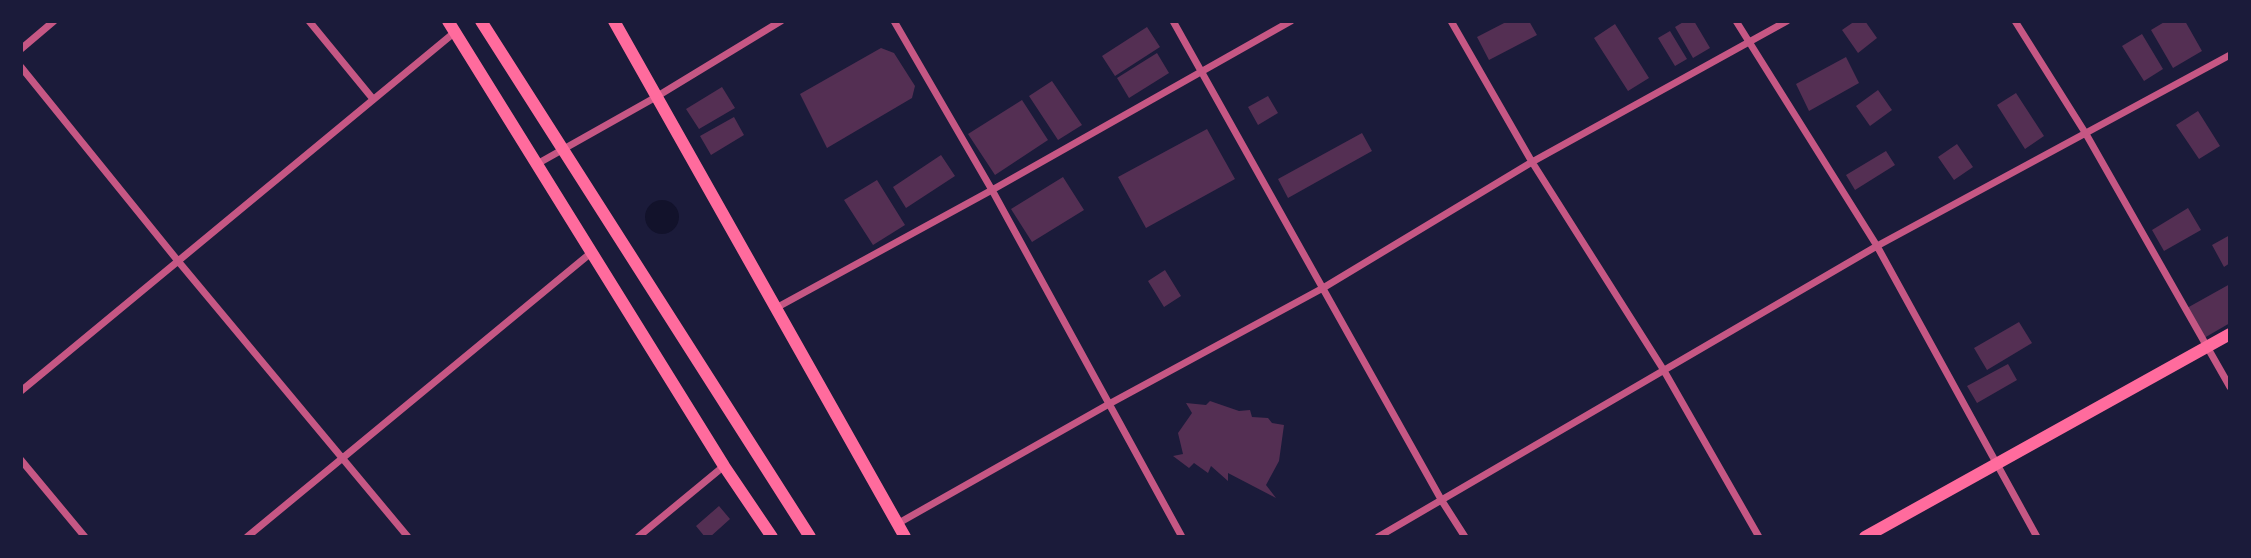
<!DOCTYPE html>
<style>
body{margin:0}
#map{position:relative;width:2251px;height:558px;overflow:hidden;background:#1b1b3a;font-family:Arial,sans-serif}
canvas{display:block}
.frame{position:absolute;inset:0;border:23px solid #1b1b3a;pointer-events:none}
</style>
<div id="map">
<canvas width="2251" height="558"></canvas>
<div class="frame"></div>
</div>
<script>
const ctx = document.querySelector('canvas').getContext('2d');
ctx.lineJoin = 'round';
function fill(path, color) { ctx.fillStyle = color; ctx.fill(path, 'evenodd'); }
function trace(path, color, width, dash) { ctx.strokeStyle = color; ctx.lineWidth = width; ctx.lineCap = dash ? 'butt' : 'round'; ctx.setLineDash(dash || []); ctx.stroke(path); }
fill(new Path2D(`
 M645 217a17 17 0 1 1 34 0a17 17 0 1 1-34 0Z`), '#12122b');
fill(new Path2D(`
 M1508,21H1529L1537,35L1489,60L1477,37Z
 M1685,21H1694L1710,48L1693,58L1675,27Z
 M1855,21H1865L1877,38L1858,53L1842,30Z
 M2166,21H2185L2202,51L2173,68L2151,30Z
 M1615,24L1649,78L1628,91L1594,38Z
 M1147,27L1160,47L1115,76L1102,56Z
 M1670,31L1687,59L1675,66L1658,38Z
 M2142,34L2163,69L2144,81L2122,46Z
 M881,48L894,53L915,86L912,98L827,148L800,94Z
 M1157,53L1169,73L1129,98L1117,78Z
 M1846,57L1859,83L1809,111L1796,84Z
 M1052,81L1082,125L1058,140L1029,96Z
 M722,87L735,108L699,129L686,109Z
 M1878,90L1892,110L1870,126L1856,106Z
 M2016,93L2044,136L2025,149L1997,105Z
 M1268,96L1278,113L1258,125L1248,107Z
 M1022,100L1048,140L995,175L968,134Z
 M2198,111L2220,146L2199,159L2176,125Z
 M734,117L744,135L711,155L700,136Z
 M1207,129L1235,179L1146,228L1118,177Z
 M1362,133L1372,151L1288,198L1278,179Z
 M1957,144L1973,167L1954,180L1938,157Z
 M1886,151L1895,165L1855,190L1846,175Z
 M941,155L955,176L906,208L893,187Z
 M1063,177L1084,210L1032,242L1011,209Z
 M877,180L905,225L873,245L844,200Z
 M2188,208L2201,230L2164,251L2152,230Z
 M2230,235V263L2224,267L2212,245Z
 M1165,270L1181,296L1164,307L1148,281Z
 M2230,284V323L2204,338L2187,308Z
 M2019,322L2032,343L1987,370L1974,348Z
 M2008,364L2017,380L1977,403L1967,386Z
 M1210,401L1239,411L1250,410L1252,417L1268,418L1272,423L1284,425L1279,461L1266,485L1276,498L1228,473V481L1211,466L1208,473L1194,463L1189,468L1173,456L1183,454L1178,433L1192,413L1186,403L1206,405Z
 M719,506L730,519L710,537H705L696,526Z`), '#542f53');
trace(new Path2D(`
 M309,21L373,99
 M894,21L992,190L1182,537
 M1173,21L1442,501L1465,537
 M1451,21L1532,162L1663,369L1759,537
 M1736,21L1877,246L2037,537
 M2015,21L2086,134L2230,387
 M21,49L54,21
 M21,67L178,261L408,537
 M537,164L656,97L781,21
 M776,308L992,190L1291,21
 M21,391L455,32
 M21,460L85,537
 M897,524L1109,404L1323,288L1532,162L1787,21
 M247,537L592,252
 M638,537L724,466
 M1378,537L1877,246L2230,55`), '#c65784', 7);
trace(new Path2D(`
 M448,21L724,466L772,537
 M481,21L810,537
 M614,21L905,537
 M1865,537L2230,334`), '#ff6b9d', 12);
</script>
